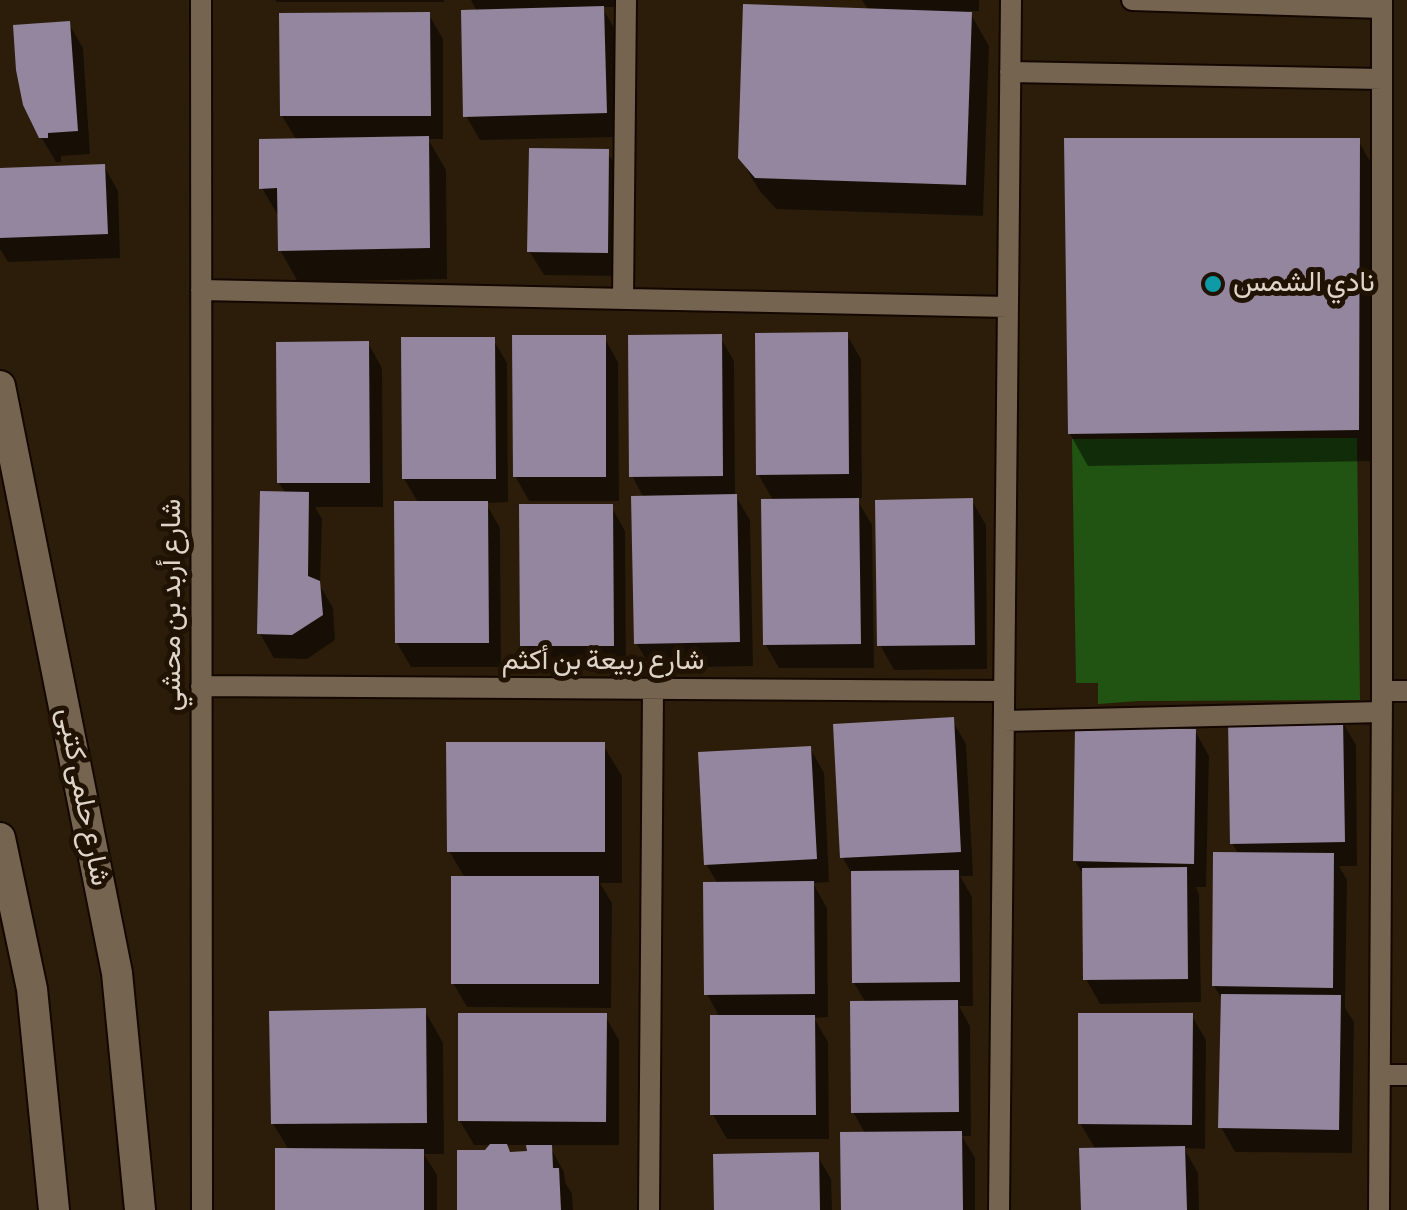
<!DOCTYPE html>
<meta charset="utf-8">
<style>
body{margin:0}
canvas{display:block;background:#2b1d0a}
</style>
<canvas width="1407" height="1210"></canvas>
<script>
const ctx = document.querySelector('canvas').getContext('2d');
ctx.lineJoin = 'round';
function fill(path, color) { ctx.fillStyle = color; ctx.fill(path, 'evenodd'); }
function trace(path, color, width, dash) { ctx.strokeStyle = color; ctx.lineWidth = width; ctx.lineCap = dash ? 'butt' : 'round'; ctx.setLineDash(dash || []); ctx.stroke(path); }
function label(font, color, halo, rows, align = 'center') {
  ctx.font = font + ' "Sofia Sans Condensed",Vazirmatn,sans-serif'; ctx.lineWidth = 10; ctx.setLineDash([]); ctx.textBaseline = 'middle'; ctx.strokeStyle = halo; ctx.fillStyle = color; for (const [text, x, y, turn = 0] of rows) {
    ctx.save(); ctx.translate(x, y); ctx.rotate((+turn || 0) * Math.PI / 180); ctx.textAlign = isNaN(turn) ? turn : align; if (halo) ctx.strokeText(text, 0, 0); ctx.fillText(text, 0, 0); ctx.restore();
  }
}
fill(new Path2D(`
 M1357,438L1360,700L1139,701L1098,704V683H1076L1072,439Z`), '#215412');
fill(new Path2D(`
 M275,0H444V2H277Z
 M471,0H617V7H602L617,33L619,137L480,140L466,116L477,12Z
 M862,0H979V11H969L989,46L983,216L776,209L759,190L740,158L869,11Z
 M429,15L443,39V139H428L446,170L447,279L298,282L280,250V219L262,188L297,141L282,116Z
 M69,24L83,48L90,154L61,156V162H56L41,137Z
 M1358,140L1376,172V461L1088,466L1070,434Z
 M607,152L622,176L621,276L544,275L529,251Z
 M104,166L118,191L120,258L8,262L0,249V170Z
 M847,335L861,359L862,498H856L872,525L874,668H779L765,644L774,502L758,474Z
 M604,337L618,362L619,501H529L515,476Z
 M720,337L734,361L735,495L750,520L753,666L651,668L637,644L644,498L632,476Z
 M493,339L507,363L508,502L486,503L500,528L501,667H411L397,643L419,504L404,479Z
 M368,343L382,368L383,507H315L322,519L320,586L333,608L335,640L307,659L274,658L260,634L286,494L279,483Z
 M972,501L986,525L987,669L894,670L880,645Z
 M611,506L625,531L626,669L536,670L522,645Z
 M952,720L966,744L973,876H960L972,897L973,1006H959L970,1026L971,1136H962L975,1158V1210H843L866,1135L853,1112L866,1003L854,983L853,876L843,858Z
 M1342,721L1356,745L1357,866H1339L1347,880L1345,1008L1354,1022L1352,1153L1235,1152L1221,1127L1223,1001L1214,986L1239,855L1232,843Z
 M1195,731L1209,756L1206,887H1196L1199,894L1201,1002L1100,1004L1086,979L1084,876L1075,861Z
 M603,745L622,776V883H600L612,903L611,1008L467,1007L453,983L465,878L449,851Z
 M810,748L824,773L829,882L813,883L827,908L828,1017L814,1018L828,1042L829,1139H727L713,1115L720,1018L707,994L718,884L706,864Z
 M425,1011L443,1043L444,1154H424L437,1175V1210H278L289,1150L273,1124Z
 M605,1016L619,1040V1145H549L564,1172L565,1182L572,1194L573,1210H459L486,1152L493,1145H474L460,1121ZM505,1145H529V1154L510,1155Z
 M1192,1016L1206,1040L1205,1149L1184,1148L1198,1173L1199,1210H1083L1096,1150L1080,1123Z
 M817,1155L831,1179L832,1210H717Z`), '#0007');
fill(new Path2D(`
 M743,4L972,12L966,185L755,178L738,158Z
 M604,6L607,113L463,117L461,10Z
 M430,12L431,116H280L279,13Z
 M70,21L78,131L48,133V138H39L23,105L16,70L13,25Z
 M429,136L430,248L278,251L277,188L259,189V139Z
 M1064,138H1360L1359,430L1068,434Z
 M529,148L609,149L608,253L527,252Z
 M105,164L108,234L0,238V168Z
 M848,332L849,474L756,475L755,333Z
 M722,334L723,476L629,477L628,335Z
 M512,335H606V477H513Z
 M401,337H495L496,479H402Z
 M369,341L370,483H277L276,342Z
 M260,491L309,492L308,576L320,581L323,615L292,635L257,634Z
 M737,494L740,642L634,644L631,496Z
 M859,498L861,644L763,645L761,499Z
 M973,498L975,645L877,646L875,500Z
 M394,501H488L489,643H395Z
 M519,504H613L614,646H520Z
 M954,717L961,852L840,858L833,724Z
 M1343,718L1345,842L1230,844L1228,720Z
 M1075,727L1196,729L1194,864L1073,861Z
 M446,742H605V852H447Z
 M811,746L817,859L704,865L698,752Z
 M1213,852L1334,853L1333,988L1212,986Z
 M1187,867L1188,979L1083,980L1082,868Z
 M959,870L960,982L852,983L851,871Z
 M451,876H599V984H451Z
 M814,881L815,994L704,995L703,882Z
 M1221,994L1341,995L1339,1130L1218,1128Z
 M958,1000L959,1112L851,1113L850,1001Z
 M426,1008L427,1123L271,1124L269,1011Z
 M458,1013H607L606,1122L458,1121Z
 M1078,1013H1193L1192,1125L1078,1124Z
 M710,1015H815L816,1115H710Z
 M962,1131L963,1210H841L840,1132Z
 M490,1144H507L510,1152L527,1151L526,1145H552L553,1168H559L561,1210H457V1150H485Z
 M1185,1146L1187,1210H1081L1079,1148Z
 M275,1148L424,1149V1210H275Z
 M819,1152L820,1210H714L713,1154Z`), '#93869e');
const service = new Path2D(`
 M201,0L202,1210
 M1132,0L1382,8
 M1382,0V691
 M1010,72L1382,79
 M201,290L1008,307
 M623,299L626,0
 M201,686L1004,691
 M1004,721L1382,712
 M1380,1075H1407
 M649,1210L653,691
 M999,1210L1011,0
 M1379,1210L1382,691H1407`);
const tertiary = new Path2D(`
 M0,386L117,973L140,1210
 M0,838L32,989L54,1210`);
trace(service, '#130700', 24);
trace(tertiary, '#130700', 34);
trace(service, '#756450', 20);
trace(tertiary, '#756450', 30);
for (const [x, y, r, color] of [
 [1213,284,10,"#0f9aa8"]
]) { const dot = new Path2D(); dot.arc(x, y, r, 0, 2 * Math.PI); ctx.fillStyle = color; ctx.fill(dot); trace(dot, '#211303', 4); }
label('28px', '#ded4c9', '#211303', [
 ["نادي الشمس",1233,284]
], 'left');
label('28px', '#ded4c9', '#211303', [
 ["شارع أربد بن محشي",173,605,-90],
 ["شارع ربيعة بن أكثم",603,662],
 ["شارع حلمى كتبى",82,797,79]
]);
</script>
